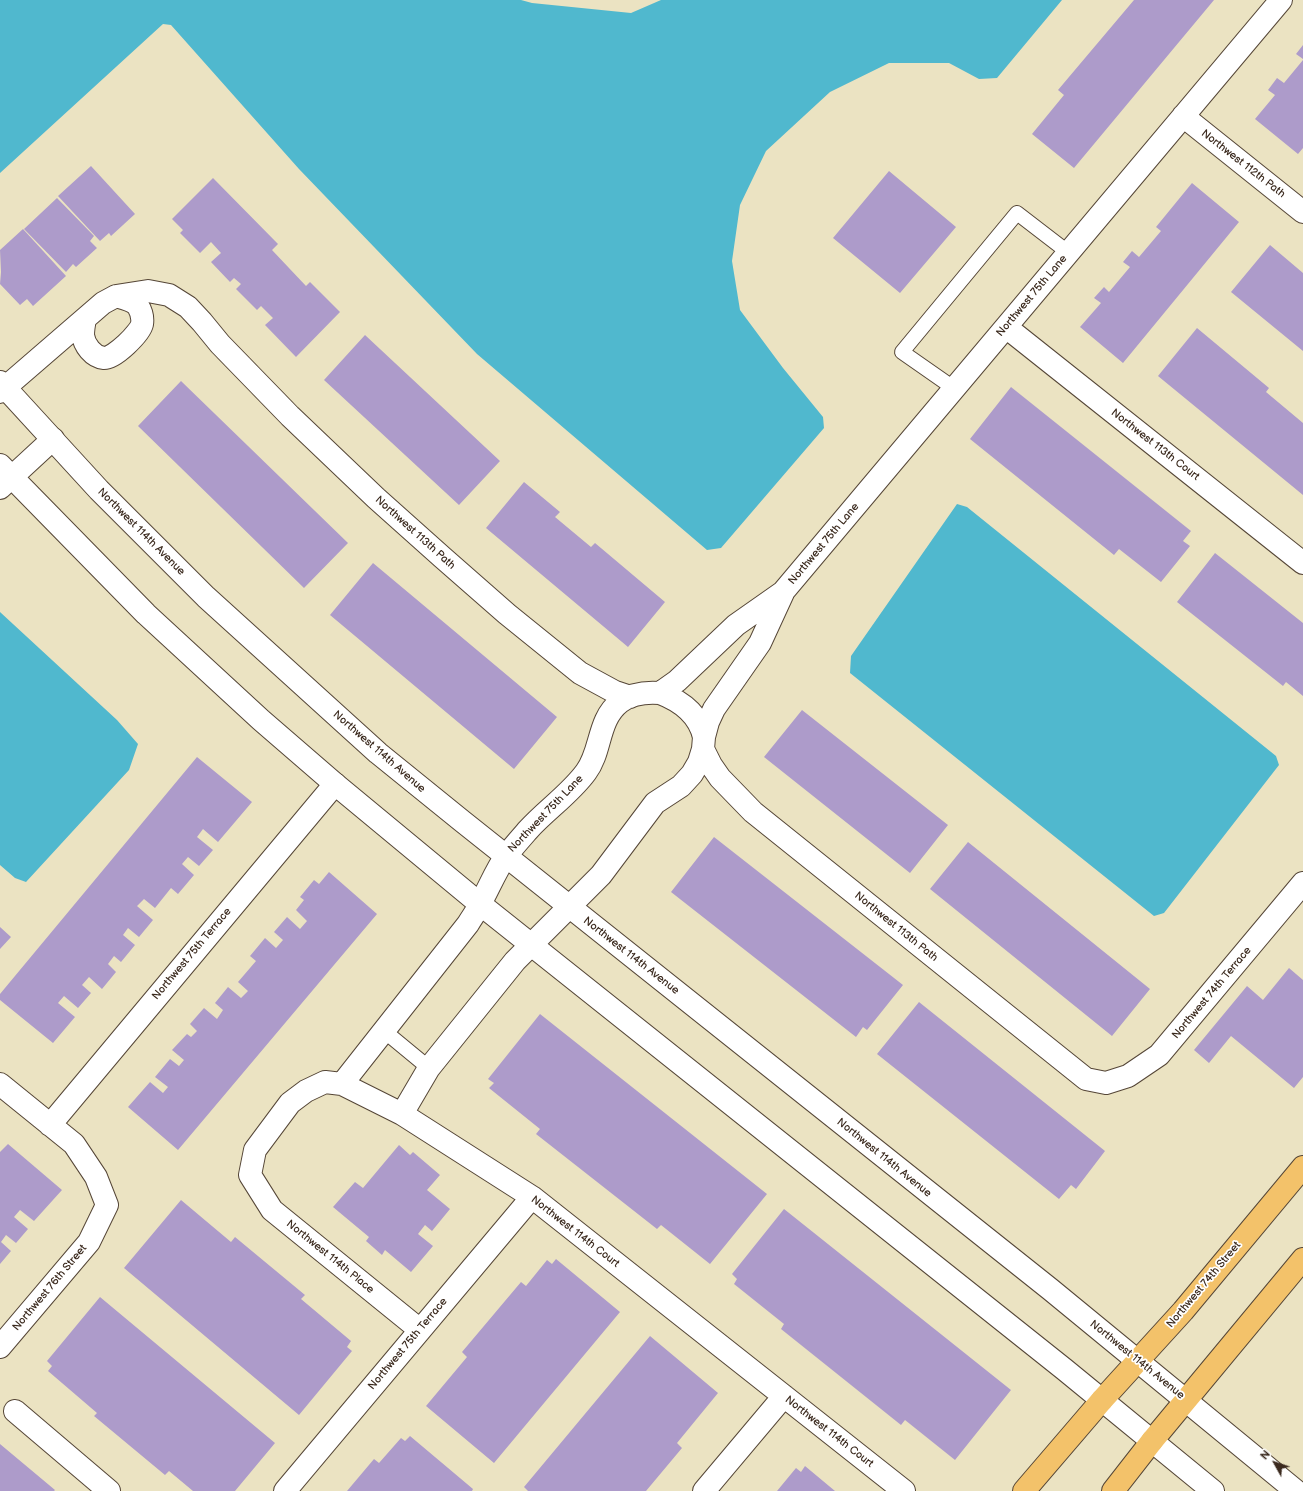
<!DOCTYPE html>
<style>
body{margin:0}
#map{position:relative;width:1303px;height:1491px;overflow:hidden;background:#ebe3c2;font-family:"Balsamiq Sans",sans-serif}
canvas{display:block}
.north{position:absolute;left:1255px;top:1443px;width:40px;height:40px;-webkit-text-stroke:3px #fff;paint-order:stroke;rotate:310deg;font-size:11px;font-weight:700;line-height:16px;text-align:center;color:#3b2a1e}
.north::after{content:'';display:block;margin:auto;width:14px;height:18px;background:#3b2a1e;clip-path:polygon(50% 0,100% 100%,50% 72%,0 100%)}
</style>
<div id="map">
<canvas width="1303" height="1491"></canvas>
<div class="north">N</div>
</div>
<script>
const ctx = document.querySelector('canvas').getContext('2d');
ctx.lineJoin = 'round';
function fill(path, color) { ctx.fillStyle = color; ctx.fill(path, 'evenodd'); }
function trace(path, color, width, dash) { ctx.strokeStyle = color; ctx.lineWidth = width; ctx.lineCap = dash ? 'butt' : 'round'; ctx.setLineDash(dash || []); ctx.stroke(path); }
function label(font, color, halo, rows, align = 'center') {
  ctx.font = font + ' "Balsamiq Sans",sans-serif'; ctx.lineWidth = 3.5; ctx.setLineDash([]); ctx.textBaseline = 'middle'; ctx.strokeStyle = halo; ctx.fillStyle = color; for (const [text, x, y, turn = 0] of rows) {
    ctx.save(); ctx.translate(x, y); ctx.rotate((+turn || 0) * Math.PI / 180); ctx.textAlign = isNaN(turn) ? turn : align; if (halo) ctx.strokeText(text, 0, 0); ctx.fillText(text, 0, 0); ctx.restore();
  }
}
fill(new Path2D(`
 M0,0H521L532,3L631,13L661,0H1062L997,78L979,79L949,63H889L830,92L766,151L740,205L732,261L740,310L783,368L823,417L824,428L721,548L707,550L477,354L299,169L171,25L163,24L0,173Z
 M957,504L967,507L1276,756L1279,765L1164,913L1154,916L850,673L851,656Z
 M0,612L117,720L138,744L129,770L26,882L15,878L0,865Z`), '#50b8ce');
fill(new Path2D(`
 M1134,0H1214L1074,168L1032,134L1064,95L1058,90Z
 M1303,45V59L1296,54Z
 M1303,60V148L1298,154L1255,119L1275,95L1268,90L1277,78L1284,83Z
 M91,166L135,214L111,236L109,233L100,241L58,196Z
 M889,171L956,227L900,293L833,238Z
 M213,178L278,244L272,250L306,286L310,282L340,312L296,357L265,325L273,318L261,306L257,310L236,289L241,284L234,278L230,282L211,262L221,253L211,242L200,253L180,233L183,230L172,219Z
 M1192,183L1239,222L1123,363L1080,327L1101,303L1094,298L1104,287L1109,292L1130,267L1123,262L1132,251L1139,257L1161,231L1156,227Z
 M57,198L94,236L90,241L97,248L76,267L73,264L66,272L24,229Z
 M23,229L66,276L33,306L27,299L20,305L0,284L1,272L0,250Z
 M1270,245L1303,273V351L1231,292Z
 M1197,328L1269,388L1266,392L1303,423V495L1158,376Z
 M365,335L500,461L459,505L324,380Z
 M181,381L348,543L304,588L138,426Z
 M1011,387L1191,531L1183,541L1190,546L1161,582L1119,549L1114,555L970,439Z
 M524,482L560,512L555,517L591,547L595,543L665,602L628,647L486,528Z
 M1215,553L1303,623V696L1286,682L1283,686L1177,602Z
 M373,563L557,717L514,769L330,615Z
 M802,710L948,825L910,873L764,757Z
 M197,757L252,802L218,842L203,829L197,837L213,850L199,866L188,857L182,864L194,875L178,894L171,888L155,908L144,899L137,906L153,920L139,937L128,928L123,935L135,945L121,962L114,956L108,964L116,972L102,989L89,977L82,985L91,993L78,1008L64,996L58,1003L75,1017L53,1043L0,1000V994Z
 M714,837L903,985L867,1030L863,1027L856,1037L671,892Z
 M968,842L1150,989L1112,1036L930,889Z
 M329,872L377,914L178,1150L128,1107L150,1082L163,1093L168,1087L155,1077L170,1059L179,1066L184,1060L172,1050L187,1034L191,1037L197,1031L190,1024L204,1008L217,1019L223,1010L215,1003L228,987L241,998L248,991L238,982L256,961L250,956L265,938L276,948L283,940L274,932L287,917L300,929L307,921L296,910L304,900L300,897L314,880L319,884Z
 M0,927L11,937L0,949Z
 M1289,968L1303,980V1077L1294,1088L1231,1036L1209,1063L1194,1050L1247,986L1263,1000Z
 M919,1002L1105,1151L1076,1189L1071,1185L1059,1199L877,1054Z
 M540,1014L767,1194L710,1264L661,1225L657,1229L536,1134L540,1129L489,1088L494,1083L488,1079Z
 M8,1144L62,1190L34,1221L20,1210L14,1217L28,1229L16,1243L6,1235L1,1242L11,1251L0,1264V1152Z
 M399,1145L410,1155L413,1152L440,1175L427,1190L450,1209L432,1231L425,1225L418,1234L433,1246L411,1272L385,1250L382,1255L366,1241L369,1237L333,1207L355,1182L363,1188Z
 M181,1200L231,1242L235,1237L305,1295L301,1299L351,1341L347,1347L352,1351L299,1415L124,1268Z
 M784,1209L1011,1390L955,1460L905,1420L901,1425L781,1329L784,1324L734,1284L737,1279L732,1274Z
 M556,1259L620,1312L494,1463L426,1406L467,1357L462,1352L521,1282L526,1286L547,1260L552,1264Z
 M100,1297L275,1443L235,1491H193L169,1471L165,1475L94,1416L97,1413L48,1371L52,1366L47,1361Z
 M650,1336L718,1393L677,1443L682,1448L646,1491H528L524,1487Z
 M410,1436L473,1489L472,1491H347L374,1459L379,1463L401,1438L405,1441Z
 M0,1444L55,1490L54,1491H0Z
 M805,1466L835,1491H777L796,1468L801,1472Z`), '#ad9bca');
const service = new Path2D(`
 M955,389L902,352L1017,213L1069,253
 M383,1030L429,1068`);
const minor = new Path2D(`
 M1183,116L1303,212
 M85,319C84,324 83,330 83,335C84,345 93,357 104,358C115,358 140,333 142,324C143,318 141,311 138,306C133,300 123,298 116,296
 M1006,327L1303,563
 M0,392L103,303L116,296L148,291L169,295L188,307L202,322L220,344L290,416L376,498L442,557L507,614L580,673L615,692L630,697
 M0,488L53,439
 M660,693C681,701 699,715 704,737
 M703,749L711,765L720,778L753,812L1086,1079L1106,1083L1128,1076L1159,1055L1303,883
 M0,1084L74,1144L96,1177L107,1205L89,1242L0,1347
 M342,1084L468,924C472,917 477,911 480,904C489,888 496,870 506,856C513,847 521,838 528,830C546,810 570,794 586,772C602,751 597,720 620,702C631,694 647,692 660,693L677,681L736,625L783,592L1281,0
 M402,1114L429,1068L515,961L601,875L655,803L681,786L692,774L699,762L703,749L704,737L708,722L714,709L760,643L783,593
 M50,1125L335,784
 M420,1330L272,1210L250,1175L255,1150L290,1103L306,1091L325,1082L342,1084L402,1114L532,1197L904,1491
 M15,1411L109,1491
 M285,1491L532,1197
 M704,1491L784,1396`);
const tertiary = new Path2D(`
 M0,382L99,490L206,597L378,753L462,821L1050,1289L1296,1491
 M0,465L146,614L261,720L335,784L480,904L1064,1369L1213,1491`);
const primary = new Path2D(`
 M1102,1400L1183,1311L1303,1167
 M1152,1441L1303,1259`);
const motorway = new Path2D(`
 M1024,1491L1102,1400
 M1113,1491L1152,1441`);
trace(service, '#554637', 16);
trace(minor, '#554637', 24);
trace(tertiary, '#554637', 24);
trace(primary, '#554637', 24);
trace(motorway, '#554637', 24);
trace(service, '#fff', 14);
trace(minor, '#fff', 22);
trace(tertiary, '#fff', 22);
trace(primary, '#f3c26a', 22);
trace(motorway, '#f3c26a', 22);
label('11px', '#3b2a1e', '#fff', [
 ["Northwest 112th Path",1243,164,38],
 ["Northwest 75th Lane",1032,296,-50],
 ["Northwest 113th Court",1155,445,38],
 ["Northwest 114th Avenue",141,532,45],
 ["Northwest 113th Path",415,533,42],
 ["Northwest 75th Lane",824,544,-50],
 ["Northwest 114th Avenue",379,752,41],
 ["Northwest 75th Lane",546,814,-46],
 ["Northwest 113th Path",896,927,39],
 ["Northwest 75th Terrace",192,954,-50],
 ["Northwest 114th Avenue",631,956,38],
 ["Northwest 74th Terrace",1212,993,-50],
 ["Northwest 114th Avenue",884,1158,39],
 ["Northwest 114th Court",575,1232,38],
 ["Northwest 114th Place",330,1257,39],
 ["Northwest 74th Street",1204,1285,-50],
 ["Northwest 76th Street",50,1288,-50],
 ["Northwest 75th Terrace",408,1344,-50],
 ["Northwest 114th Avenue",1137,1360,39],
 ["Northwest 114th Court",829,1432,38]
]);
</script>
